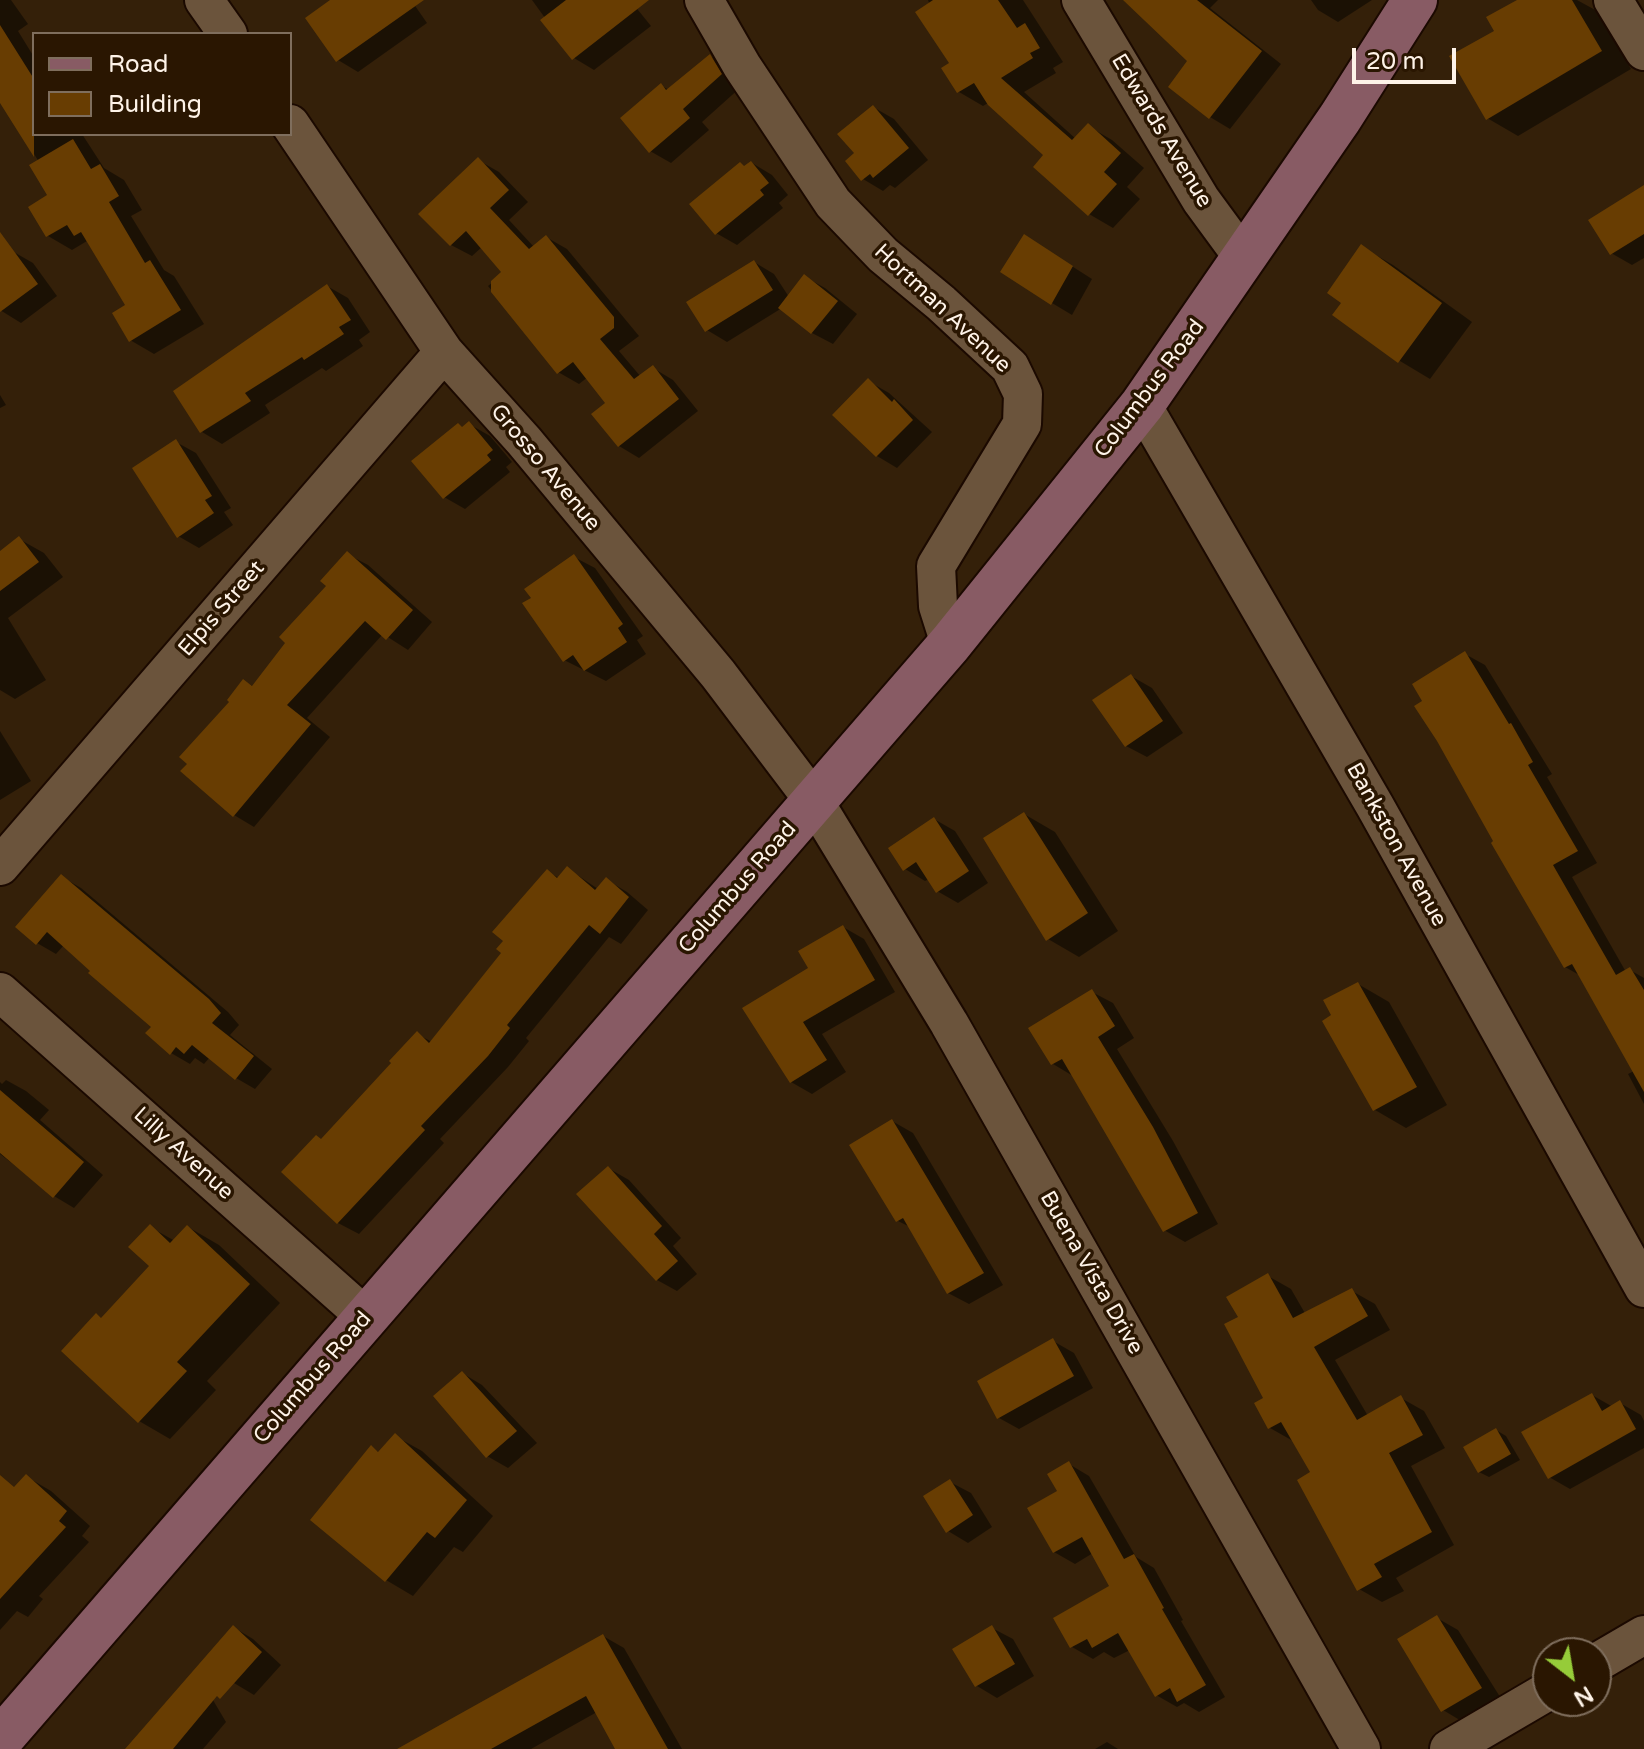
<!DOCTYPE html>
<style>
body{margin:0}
#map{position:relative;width:1644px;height:1749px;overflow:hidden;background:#342009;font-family:"Varela Round",sans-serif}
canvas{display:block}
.legend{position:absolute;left:32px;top:32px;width:260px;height:104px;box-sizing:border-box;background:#2a1601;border:2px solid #7f6e5d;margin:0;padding:10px 14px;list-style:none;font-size:24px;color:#fef3e8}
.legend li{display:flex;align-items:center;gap:16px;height:40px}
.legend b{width:40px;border:2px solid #7f6e5d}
.north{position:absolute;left:1532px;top:1637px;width:80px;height:80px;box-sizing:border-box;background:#2a1601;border:2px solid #7f6e5d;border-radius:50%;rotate:149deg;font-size:22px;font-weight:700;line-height:32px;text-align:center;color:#fef3e8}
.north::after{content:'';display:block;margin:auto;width:28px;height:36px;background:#96cc39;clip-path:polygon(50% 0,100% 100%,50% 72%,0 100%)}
.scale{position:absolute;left:1352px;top:48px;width:104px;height:36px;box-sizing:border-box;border:4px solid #fef3e8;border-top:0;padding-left:10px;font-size:24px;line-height:28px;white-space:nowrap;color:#fef3e8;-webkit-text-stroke:6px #2a1601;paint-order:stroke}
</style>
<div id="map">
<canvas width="1644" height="1749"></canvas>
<ul class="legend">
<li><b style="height:10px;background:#885b64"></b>Road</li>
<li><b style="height:22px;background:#683d02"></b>Building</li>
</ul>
<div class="north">N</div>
<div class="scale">20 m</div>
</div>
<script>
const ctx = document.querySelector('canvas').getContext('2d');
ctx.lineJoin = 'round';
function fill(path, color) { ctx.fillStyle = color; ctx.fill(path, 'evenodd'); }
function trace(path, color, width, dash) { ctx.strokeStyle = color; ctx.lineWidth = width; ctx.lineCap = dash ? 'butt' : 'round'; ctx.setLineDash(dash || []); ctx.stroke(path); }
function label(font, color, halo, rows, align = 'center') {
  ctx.font = font + ' "Varela Round",sans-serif'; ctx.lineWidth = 7; ctx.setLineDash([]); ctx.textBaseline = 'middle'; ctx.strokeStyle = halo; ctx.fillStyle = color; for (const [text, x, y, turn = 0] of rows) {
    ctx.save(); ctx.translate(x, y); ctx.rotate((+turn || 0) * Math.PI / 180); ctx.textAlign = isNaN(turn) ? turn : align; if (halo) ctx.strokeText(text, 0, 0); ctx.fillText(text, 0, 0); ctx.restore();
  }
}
fill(new Path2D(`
 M0,0H11L28,24L18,31L34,57V134H82L104,168L124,180L142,210L131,216L164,270L174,276L204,324L154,354L130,340L128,306L87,241L72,250L48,236L50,195L39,162L0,99Z
 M334,0H411L427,23L358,72L338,60Z
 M532,0H626L634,5L651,26L594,70L574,58Z
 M928,0H1023L1063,62L1053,68L1056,73L1024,92L1076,139L1088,126L1112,140L1144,168L1127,187L1140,199L1113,228L1089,214L1046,155L988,103L983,106L959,92L951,63Z
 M1126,0H1218L1210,8L1281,64L1230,129L1210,117L1190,61Z
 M1311,0H1372L1338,22L1318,10Z
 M1522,0H1577L1599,12L1631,69L1518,136L1487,118L1497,32Z
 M710,56L730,68L741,87L702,122L709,130L671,163L650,151L662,86L669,90Z
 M873,107L894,119L928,160L895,188L890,185L883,191L863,179L857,154Z
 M478,160L499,172L528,202L509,220L534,247L546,237L567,249L639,336L619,351L641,377L653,368L673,380L698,411L639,458L619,446L608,403L588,377L579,384L558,372L488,286L504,273L482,247L472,256L451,245Z
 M752,163L772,175L788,195L779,203L783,208L737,245L716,233L746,168Z
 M1644,188V258L1632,265L1611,253Z
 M1362,247L1393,265L1472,322L1430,379L1400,361L1343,303Z
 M1045,249L1092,279L1072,315L1052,303Z
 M12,251L33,263L57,296L21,323L0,310V261Z
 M754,262L774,274L789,297L805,277L825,288L857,314L833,344L812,333L782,308L727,342L707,330Z
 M327,286L348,298L370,332L359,340L363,346L326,371L322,368L265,405L270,413L222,444L202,432Z
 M868,381L889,393L932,432L897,468L877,456Z
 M0,395L6,405L0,408Z
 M469,424L490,436L512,462L506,467L510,472L465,509L444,497L464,428Z
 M176,442L196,453L231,508L224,512L233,525L199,548L178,536Z
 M19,539L44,553L63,577L8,618L46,680L15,699L0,690V553Z
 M347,554L368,565L432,622L408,650L383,634L307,718L330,737L254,827L234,815L232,701L244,681L254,687L328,585Z
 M574,557L595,568L643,636L637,640L646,654L606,681L564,660Z
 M1465,654L1485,665L1552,774L1547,777L1597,863L1572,877L1626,972L1630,970L1644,978V1104L1628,1074L1634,1071L1581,976L1565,967L1425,701Z
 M1131,676L1152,688L1183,733L1147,757L1126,746Z
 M0,731L31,781L0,800Z
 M1024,814L1055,832L1118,931L1079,957L1048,939Z
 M934,819L955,831L988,883L958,903L937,891L929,879L925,881L905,869Z
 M567,868L598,889L607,880L627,892L648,910L621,944L609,937L526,1038L529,1041L508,1067L440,1139L444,1143L359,1234L338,1223L322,1141L417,1034L432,1042L504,953L548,872L559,878Z
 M62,877L81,888L228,1012L239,1025L230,1035L272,1069L255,1089L236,1078L210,1057L204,1064L195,1058L190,1064L171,1053L154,1026L64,945L56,954L37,943Z
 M843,927L864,939L895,992L822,1034L846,1072L812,1094L791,1082L811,968Z
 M1358,984L1389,1002L1447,1105L1406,1128L1375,1110L1334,1016Z
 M1092,992L1113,1003L1134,1038L1117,1049L1173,1141L1218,1224L1185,1242L1164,1230L1073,1076L1053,1064Z
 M6,1080L26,1091L49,1110L40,1120L103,1175L74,1208L54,1196L0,1154V1082L2,1084Z
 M892,1121L913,1133L1003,1285L969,1304L948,1293L912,1228L898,1221Z
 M608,1168L629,1180L681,1238L673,1246L697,1274L677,1291L657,1280Z
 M150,1227L175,1241L188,1227L219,1245L280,1303L207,1381L216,1390L170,1439L139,1421L103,1320L152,1266Z
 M1268,1276L1291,1289L1306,1315L1352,1291L1375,1304L1390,1330L1335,1360L1368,1416L1401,1398L1424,1411L1445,1448L1411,1466L1454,1545L1396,1578L1404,1591L1382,1602L1359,1589L1313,1473L1293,1441L1270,1428L1266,1399L1240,1317Z
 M1053,1341L1074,1353L1093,1388L1019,1429L999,1418Z
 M462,1373L482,1385L537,1443L508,1468L487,1456Z
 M1592,1395L1613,1407L1620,1403L1641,1415L1644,1421V1448L1570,1489L1549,1477Z
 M1496,1430L1506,1436L1520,1460L1489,1477L1479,1472Z
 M395,1436L422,1451L493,1516L463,1552L454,1547L413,1596L386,1580L371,1448L380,1453Z
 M1069,1464L1089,1476L1136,1557L1154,1568L1183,1620L1181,1621L1225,1697L1199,1712L1184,1703L1177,1707L1156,1695L1130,1650L1114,1658L1104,1652L1093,1659L1072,1647L1112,1587L1093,1553L1075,1564L1054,1552L1059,1492Z
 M27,1477L51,1491L90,1526L82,1536L89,1542L39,1596L43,1599L28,1617L17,1611L0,1630V1494L16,1489Z
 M950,1482L971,1493L992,1527L968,1543L948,1531Z
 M1437,1618L1458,1630L1502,1700L1463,1722L1443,1710Z
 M233,1627L253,1639L281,1665L254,1695L234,1683Z
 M992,1628L1013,1639L1034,1676L997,1698L977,1686L955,1649Z
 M603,1636L624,1648L682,1749H618L597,1712L531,1749H414Z
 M207,1690L226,1722L203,1749H128Z
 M1107,1742L1118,1749H1095Z`), '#0007');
fill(new Path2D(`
 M330,0H424L336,62L305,18Z
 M566,0H649L572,60L540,20Z
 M933,0H998L1017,28L1025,23L1040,48L1030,53L1033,58L1001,78L1072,140L1088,123L1121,153L1104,172L1117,184L1088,216L1033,167L1043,155L988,105L974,83L957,93L941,68L949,63L915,12Z
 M1123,0H1197L1262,51L1209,119L1168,87L1187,61Z
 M1517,0H1572L1602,51L1486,120L1449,56L1494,31L1486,17Z
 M0,25L34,79V157L0,103Z
 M710,54L722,74L683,109L690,118L649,153L620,118L661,83L666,90Z
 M873,105L909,148L873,178L870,174L861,181L845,161L854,153L837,134Z
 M73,139L91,169L100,164L119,196L109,202L145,263L150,260L181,310L129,342L112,313L125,305L81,232L74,236L67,225L46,237L28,207L47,195L29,165Z
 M478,157L509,190L490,208L529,249L546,235L614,317V328L600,339L634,379L653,365L679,399L618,447L591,414L605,403L573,362L557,374L491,292V281L501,272L466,231L450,246L418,214Z
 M751,161L769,183L760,190L764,195L715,235L689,204L740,162L744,166Z
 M1644,185V234L1610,255L1588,220Z
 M0,232L38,284L0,312Z
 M1024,234L1073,266L1051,305L1000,272Z
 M1361,244L1442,303L1398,363L1332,315L1341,303L1327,293Z
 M754,260L773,290L705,332L686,302Z
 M804,274L838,301L811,334L778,308Z
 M327,284L351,320L339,327L344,334L304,360L302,357L245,393L251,401L200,433L173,391Z
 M868,378L892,402L894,399L913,420L876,457L832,415Z
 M469,421L493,450L487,455L491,460L443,499L411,461L458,423L462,427Z
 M176,439L212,496L205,500L214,513L177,538L132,468Z
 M19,536L39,562L0,591V551Z
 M347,551L413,610L386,640L365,621L287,705L311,724L233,817L180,771L187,764L179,757L229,702L227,700L243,679L252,686L285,643L279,637L326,586L320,581Z
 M574,554L623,624L618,628L627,642L584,671L573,655L563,662L522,603L531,598L524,589Z
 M1465,651L1509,724L1511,723L1533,762L1528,765L1578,851L1553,865L1616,975L1630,967L1644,990V1092L1572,964L1564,968L1491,843L1493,841L1437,741L1414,706L1422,701L1412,684Z
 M1131,674L1163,721L1125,747L1092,700Z
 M1024,812L1088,913L1046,941L983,838Z
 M934,817L969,871L936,893L916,862L903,871L888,848Z
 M567,866L595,890L606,877L629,897L600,934L589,925L507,1025L510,1028L488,1056L421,1126L425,1130L337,1224L281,1172L316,1135L321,1139L391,1063L389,1061L417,1031L429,1043L501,953L496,949L503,941L492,932L547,869L557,878Z
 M61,874L209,999L221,1013L212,1023L254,1056L235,1080L192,1045L184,1054L176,1047L170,1055L145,1033L151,1027L88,973L90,971L47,932L36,945L15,927Z
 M843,925L875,980L803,1022L827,1060L790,1083L742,1008L808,968L798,951Z
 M1358,982L1417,1087L1373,1111L1322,1021L1331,1015L1323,1000Z
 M1092,989L1115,1026L1098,1037L1153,1127L1198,1213L1163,1232L1062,1059L1051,1065L1028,1028Z
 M0,1090L84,1162L53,1198L0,1153Z
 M892,1119L984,1273L947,1294L903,1218L896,1222L849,1145Z
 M608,1166L662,1226L654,1234L678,1261L656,1281L576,1194Z
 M150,1224L170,1243L187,1225L250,1284L177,1362L187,1371L138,1423L61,1351L96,1313L101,1318L149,1266L128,1247Z
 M1268,1273L1293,1318L1352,1288L1368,1316L1314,1347L1357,1420L1401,1395L1423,1435L1389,1453L1432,1532L1374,1564L1382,1577L1357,1591L1297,1480L1310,1472L1281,1422L1268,1429L1254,1403L1263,1398L1224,1324L1238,1317L1226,1297Z
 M1053,1338L1074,1376L997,1419L977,1381Z
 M462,1371L517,1431L486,1458L433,1396Z
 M1592,1393L1602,1411L1620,1400L1636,1429L1548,1479L1521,1432Z
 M1496,1428L1511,1454L1478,1473L1463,1447Z
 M395,1433L467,1500L435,1538L427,1532L385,1582L310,1520L371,1445L378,1452Z
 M1069,1461L1124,1559L1134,1554L1164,1608L1162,1609L1206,1685L1177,1702L1170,1688L1155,1697L1118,1633L1092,1648L1087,1639L1070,1648L1053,1618L1109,1586L1082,1537L1053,1553L1027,1508L1057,1491L1047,1474Z
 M26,1474L67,1511L59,1521L66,1527L0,1599V1475L14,1487Z
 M950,1479L973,1515L946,1533L923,1496Z
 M1437,1615L1482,1688L1441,1712L1397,1639Z
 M233,1625L262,1652L220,1699L217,1696L173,1749H125Z
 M992,1625L1015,1664L975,1687L952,1649Z
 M603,1634L668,1749H615L586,1696L491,1749H397Z`), '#683d02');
const street = new Path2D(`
 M204,0L228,34
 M704,0L742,66L833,203L883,255L941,303L1010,367L1023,394L1022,424L936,566L938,606L950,644
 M1081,0L1201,200L1245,260
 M1613,0L1644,51
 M290,124L444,352L524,441L718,674L814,801L949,1023L1361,1749
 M1142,405L1375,806L1644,1288
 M0,866L444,352
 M0,992L366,1317
 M1596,1663L1644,1635
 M1449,1749L1548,1691`);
const secondary = new Path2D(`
 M0,1740L950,644L1142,405L1340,118L1415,0`);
trace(street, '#1b0900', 42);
trace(secondary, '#1b0900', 48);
trace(street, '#6b543c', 38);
trace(secondary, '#885b64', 44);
label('22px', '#fef3e8', '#2a1601', [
 ["Edwards Avenue",1161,131,59],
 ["Hortman Avenue",942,309,43],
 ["Columbus Road",1150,389,-53],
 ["Grosso Avenue",545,468,50],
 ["Elpis Street",222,609,-49],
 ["Bankston Avenue",1396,845,61],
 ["Columbus Road",738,888,-49],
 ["Lilly Avenue",183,1154,42],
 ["Buena Vista Drive",1091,1273,60],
 ["Columbus Road",313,1378,-49]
]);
</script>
